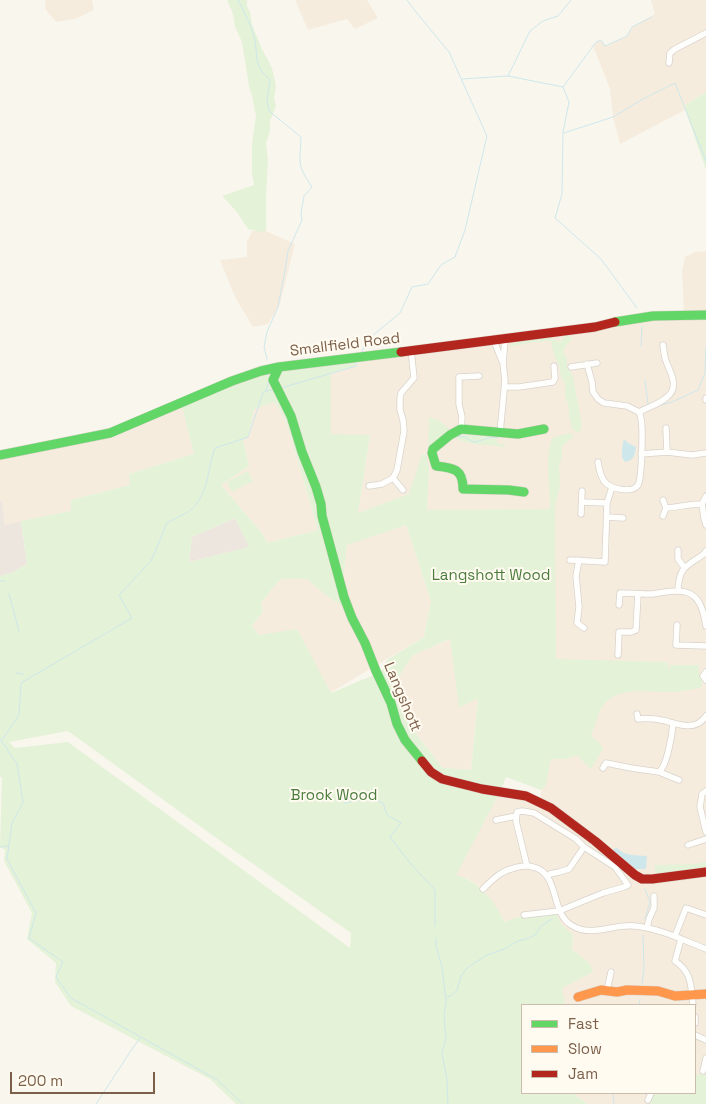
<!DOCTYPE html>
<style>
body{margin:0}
#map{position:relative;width:706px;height:1104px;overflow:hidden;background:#f9f6ee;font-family:"Space Grotesk",sans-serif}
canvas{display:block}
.legend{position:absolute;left:521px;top:1004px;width:175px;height:90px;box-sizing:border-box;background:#fffbf1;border:1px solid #cbbdae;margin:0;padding:6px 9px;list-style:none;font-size:15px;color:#7c5f49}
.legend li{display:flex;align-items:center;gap:10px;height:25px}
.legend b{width:25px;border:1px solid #cbbdae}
.scale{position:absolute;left:10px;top:1072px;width:145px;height:22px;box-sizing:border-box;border:2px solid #7c5f49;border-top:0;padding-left:6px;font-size:15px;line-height:18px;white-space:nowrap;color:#7c5f49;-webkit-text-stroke:4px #fffbf1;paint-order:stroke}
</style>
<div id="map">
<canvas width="706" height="1104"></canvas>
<ul class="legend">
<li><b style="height:6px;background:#63d668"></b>Fast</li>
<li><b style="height:6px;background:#ff974d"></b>Slow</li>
<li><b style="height:6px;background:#b3261e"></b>Jam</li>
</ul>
<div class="scale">200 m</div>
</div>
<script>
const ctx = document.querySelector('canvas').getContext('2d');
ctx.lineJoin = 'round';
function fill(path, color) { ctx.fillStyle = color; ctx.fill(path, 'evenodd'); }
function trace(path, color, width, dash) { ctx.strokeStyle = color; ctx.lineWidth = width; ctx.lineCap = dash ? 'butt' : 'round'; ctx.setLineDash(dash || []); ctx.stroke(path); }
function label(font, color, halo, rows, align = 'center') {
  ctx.font = font + ' "Space Grotesk",sans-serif'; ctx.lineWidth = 4; ctx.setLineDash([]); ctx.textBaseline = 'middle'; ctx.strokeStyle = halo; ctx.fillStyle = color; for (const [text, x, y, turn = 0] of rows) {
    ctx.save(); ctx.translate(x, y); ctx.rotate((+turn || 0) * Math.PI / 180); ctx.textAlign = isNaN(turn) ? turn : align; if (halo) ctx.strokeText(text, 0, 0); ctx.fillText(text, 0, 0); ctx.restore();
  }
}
fill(new Path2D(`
 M45,0H92L94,10L75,19L56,22L46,10Z
 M295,0H367L378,18L355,29L347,19L308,30Z
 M651,0H706V92L684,106L685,110L620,144L613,117L610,89L593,46L596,42L601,40L606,46L627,36L632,27L655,14Z
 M252,231H266L295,244L280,304L268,324L253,327L235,297L220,260L247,257V242Z
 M706,251V1104H588L575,1095V1093H695V1005H565L561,988L593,972L587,961L572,950L573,935L561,924L555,912L524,915L504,922L502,917L483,889L468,879L455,875L500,792L540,802L556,659L427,510L429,468L409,494L358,513L370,435H331V373L356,366L361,361L595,331L653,319L684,317L682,271L685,257L695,252Z
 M275,401L286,421L318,530L267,543L262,533L221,485L249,466L243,440L248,437L254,409Z
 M181,403L194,454L129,474L131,485L71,500V511L5,525L2,502H0V455L110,433Z
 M406,525L431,601L424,637L330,693L297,630L259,635L252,626L263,612L261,603L271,590L281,579H307L327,596L343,581L347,544Z
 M451,639L459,707L478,697L471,770L443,768L419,738L394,697L399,676L413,655Z`), '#f6ecde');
fill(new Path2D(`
 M2,501L5,525L21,521L27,564L12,573L0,576V502Z
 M235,518L250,547L189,562L192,537Z`), '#ede6de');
fill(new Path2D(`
 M227,0H247V6L250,12L252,25L262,49L272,68L276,86L274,98L276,106L270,121V131L266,143L268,160L266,195V231L261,232L248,229L237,212L222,196L254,185L252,173V143L256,116L252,96L249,86L242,42L235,27L233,14Z
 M706,92V170L684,106Z
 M568,335L572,338C569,343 565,345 563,352L567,359V367L573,376L582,426L579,433L575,431L572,428L569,416L568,403L565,397V383L561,377L559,365L554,355L551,340L549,341L534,342L510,347V345C516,342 542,335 547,337C549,337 556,341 558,342L561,341L564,337Z
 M355,357L356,366L331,373V434L370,435L358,513L409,494L422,454L426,455L429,468L427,510L550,509C551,492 543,450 554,437L571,433L573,437L562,446V457L559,464L560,489L558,492L555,509L556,659L667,662L669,672L670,665H699V674L702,673V687C694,689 684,691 675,692C655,693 619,685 604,704C598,712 595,727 591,736L600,743L603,749L591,769L577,755L567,759H551L550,762L546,786L541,790L506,777L500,792L456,875C459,876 464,877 467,879C484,887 497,905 504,922L524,915L555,911L561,924L573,935L572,950C581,956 591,961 593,972L562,988L565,1005H522V1093H575V1095L588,1104H236L210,1079L71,1006L55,982L56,963L27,939L32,913L4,861L5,850L0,847L2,778L0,776V576L12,573L27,564L21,521L71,511V500L130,485L129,474L194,454L181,403L279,367ZM275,402L286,421L318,530L267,543L262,533L221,485L249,466L243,440L248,437L254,409ZM235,518L249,547L189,562L192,537ZM406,525L431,601L424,637L387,660L381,672L331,693L297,629L259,635L252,626L263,612L261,603L271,590L281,579H307L327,596L341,605L343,581L347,545ZM450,639L459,708L478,698L471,770L443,768L419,738L394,697L399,676L413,655ZM68,731L215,837L351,933L350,948L68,742L15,748L9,742Z
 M429,417L440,421L450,430L428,447Z
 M464,434L505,437L504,438L497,437L496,440L499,444H505V446L503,447C487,444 469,446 455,438L457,435Z
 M248,471L253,481L232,492L227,482Z
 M706,862V869L660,875L655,872V865L694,864Z
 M700,1074L706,1075V1104H650L653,1093H695V1075Z`), '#e4f2d7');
fill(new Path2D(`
 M625,440L628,443L636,447C635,454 634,460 626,462C619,458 623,448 623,441Z
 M617,848C624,856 637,855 647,856L646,869H633L612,852L614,849Z`), '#cee7eb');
trace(new Path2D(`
 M238,0C244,12 251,24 254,37C259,57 252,64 270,80L267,101L269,111L301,137C301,145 300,151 300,158C299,169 307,179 312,187L304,196L301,213L302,220L288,251L285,270L278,307L267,332L264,347L267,359
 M508,76L563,87L596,42L601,40L605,46L627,36L632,27L652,17
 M462,79L508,76L530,31L543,21L558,16L571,0
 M563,87L569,102L563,132L562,194L555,218L601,259L637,308
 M564,133L613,117L643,99L675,83L706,161
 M641,346L642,326
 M362,352L366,341L400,313L412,287L428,284L441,265L455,257L465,230L487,136L449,52L416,12L407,0
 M645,380L648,404
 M281,388L356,366L358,360
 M266,391L273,390
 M658,406L672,402L698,390L705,373L706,346
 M456,436L465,437L471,441L475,442L492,437L498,438
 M0,581H5
 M9,594L19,631
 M16,673L23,674
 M0,739L17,764L23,802L12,823L7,859L36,913L29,938L63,962L56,977L71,998L216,1079L243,1104
 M2,740L19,715L21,683L132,618L119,595L151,561L167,523C173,519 182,516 188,512C209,497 207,469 215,448L248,437L263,393L266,391L269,381
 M344,803L371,798L383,803L387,815L401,823L390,837L410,863L435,890V926
 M0,847L9,846
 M645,889L650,902L645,919
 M436,938V946L442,967L446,1002L444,1016L446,1038L442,1053L447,1080L448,1104
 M642,984L644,969L643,935
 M447,997L451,996L457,990L461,976L467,968L485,956L504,949L518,941L526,939L535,935L541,926L552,919
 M639,1005L640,1000
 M613,1093L614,1104
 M96,1104L132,1049L140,1038`), '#cee7eb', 1);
const street = new Path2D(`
 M669,63L670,53L675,49L706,33
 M494,341L502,361
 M587,364L592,382L593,392L598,399L604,403L627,406L639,412C640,414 641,417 641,419C643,427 642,479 638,485C632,494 610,489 604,481C600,475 599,469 598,462
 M571,367L597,363
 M505,387H519L553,382L555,378L554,366
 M706,398V400
 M639,412C648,407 660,404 667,397C680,387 670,372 666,361C664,356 664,350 663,345
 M666,428L667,452
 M461,429L462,417L459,404V377L479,376
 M500,433L505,380L503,363L505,339
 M641,454L667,452L692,455L706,453
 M393,478L403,490
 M369,486L382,484L393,478L397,470L404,431L403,420L400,410V399L401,393L414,378L411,350
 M663,500L666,508L663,516
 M582,502L607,503
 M702,504L704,518L706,525
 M702,504L706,496
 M666,508C678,507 690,504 702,504
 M581,514L582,491
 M607,517L623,518
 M678,550V559L684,567
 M570,560L605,562L607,503L612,487
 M579,560L576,576L579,607L577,623L584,628
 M678,591C679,566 686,567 704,554L706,551
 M619,605L620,593C631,593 641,594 652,594C660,593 668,591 676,591C698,590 703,607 706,626
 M677,625L676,645L706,646
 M618,655L619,632H631L636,630L638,594
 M706,672L703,676L706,680
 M637,714L638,719C647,718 657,719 666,721C680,725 696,731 706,716
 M603,768L606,763L631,768L659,772C667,766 672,735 673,724
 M659,772L679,780
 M706,791L702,794L700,807L706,832
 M496,820L516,816
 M688,845L706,839
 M527,866L516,821L517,812L522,811L534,813L576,839L584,847L569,869L559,872L550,874L548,877
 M483,889C488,884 494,878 500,874C508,869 523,864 533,867C560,873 550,912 571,925C591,938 612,924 634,926C659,928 683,940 706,949
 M524,915L559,911L603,893L624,887L628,885L615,867L584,847
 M647,928L649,919L654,908V896
 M675,936L686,908L706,915
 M681,939L675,961C692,972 691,986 693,1005
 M607,990L611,972
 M695,1017V1023
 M695,1035L706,1040
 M703,1071L706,1058
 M648,1100L651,1093`);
const fast = new Path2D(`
 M615,322L653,316L706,315
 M279,367L273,380L291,416L302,452L316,487L321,504L322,516L344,597L352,618L365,643L376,671L391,703L397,724L405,740L422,761
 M0,455L110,433L232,381L261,371L279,367L401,352
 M524,492L509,490L463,489C463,469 454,468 436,466L432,453L433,449L450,435L461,429L518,434L544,429`);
const slow = new Path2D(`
 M578,997L601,990L617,992L627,990L658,991L675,996L706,994`);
const jam = new Path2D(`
 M401,352L595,327L615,322
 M422,761L431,772L442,779L482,789L526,796L551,808L595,841L635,875L642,879H652L706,872`);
trace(street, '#d9d3cc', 7);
trace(fast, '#dad3cb', 10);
trace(slow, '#dad3cb', 10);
trace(jam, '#dad3cb', 10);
trace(street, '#fefefc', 5.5);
trace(fast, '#63d668', 9);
trace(slow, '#ff974d', 9);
trace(jam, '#b3261e', 9);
label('15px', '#7c5f49', '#fffbf1', [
 ["Smallfield Road",345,345,-7],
 ["Langshott",402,697,67]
]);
label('15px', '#4b7c3d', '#fffbf1', [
 ["Langshott Wood",491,576],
 ["Brook Wood",334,796]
]);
</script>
